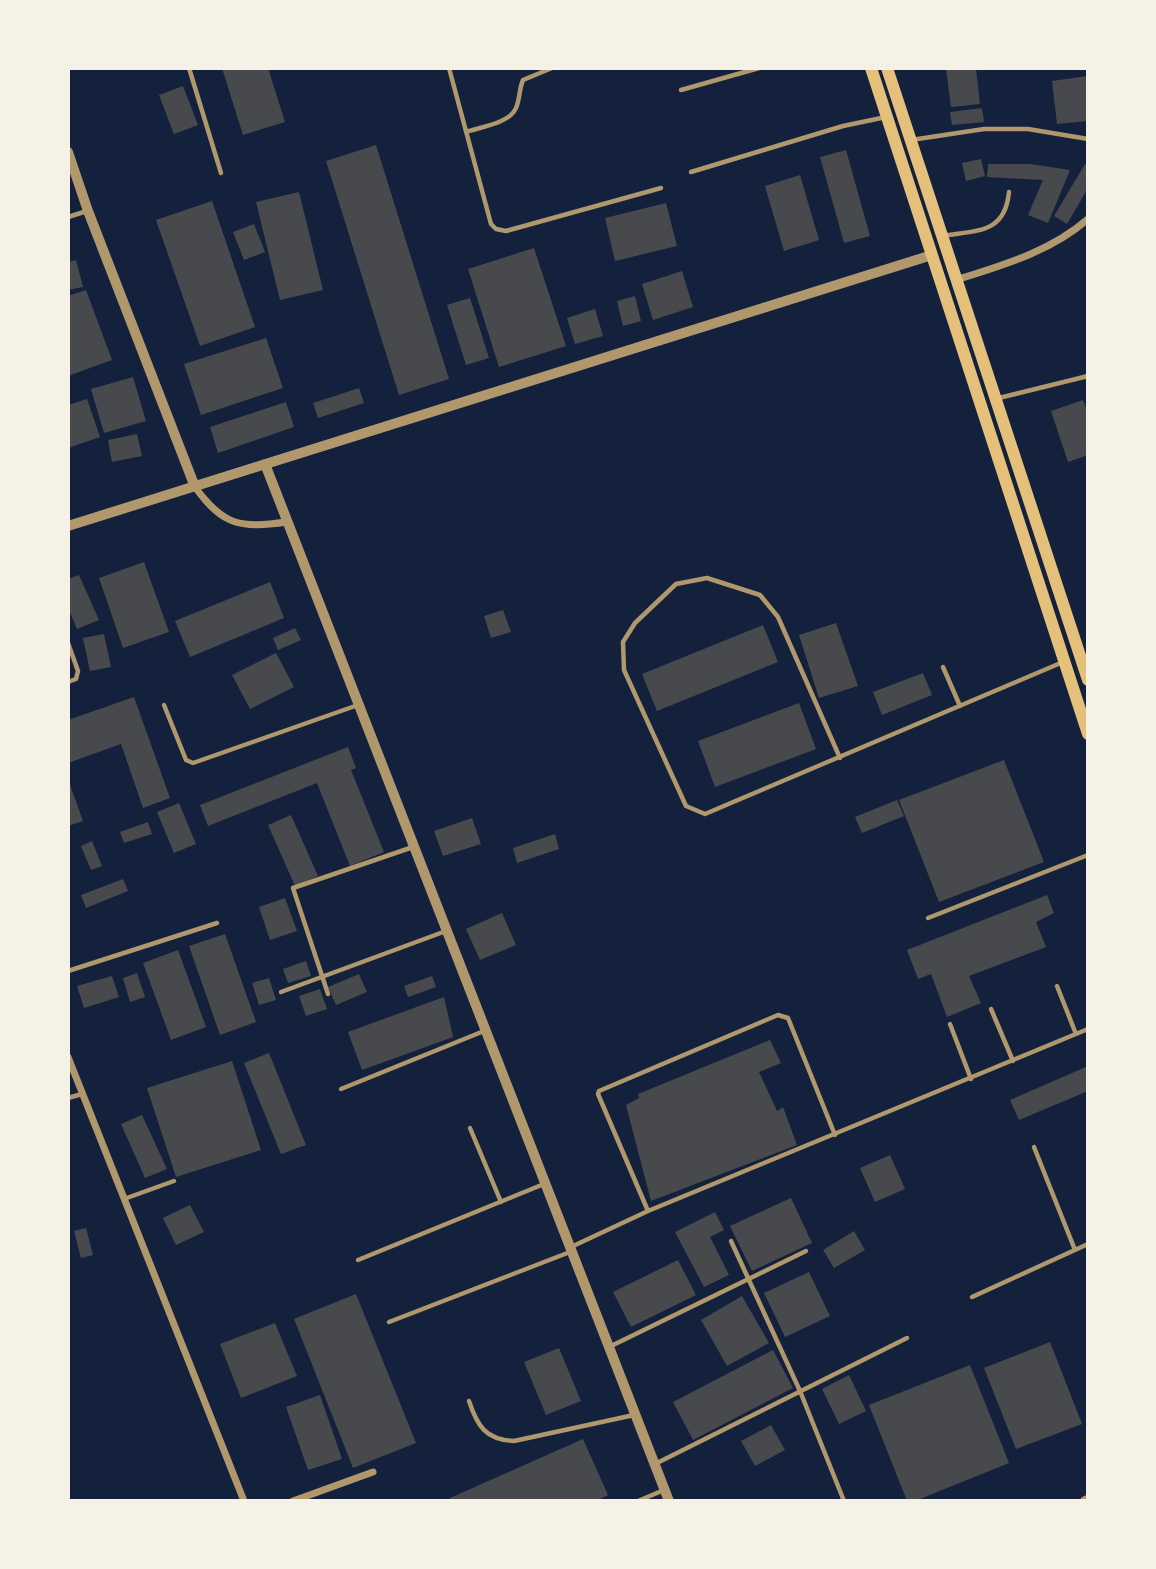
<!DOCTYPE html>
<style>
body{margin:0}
#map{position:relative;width:1156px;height:1569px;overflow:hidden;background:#14213d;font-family:"IBM Plex Sans",sans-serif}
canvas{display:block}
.frame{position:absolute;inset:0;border:70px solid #f6f1e7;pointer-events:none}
</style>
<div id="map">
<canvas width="1156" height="1569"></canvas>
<div class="frame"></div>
</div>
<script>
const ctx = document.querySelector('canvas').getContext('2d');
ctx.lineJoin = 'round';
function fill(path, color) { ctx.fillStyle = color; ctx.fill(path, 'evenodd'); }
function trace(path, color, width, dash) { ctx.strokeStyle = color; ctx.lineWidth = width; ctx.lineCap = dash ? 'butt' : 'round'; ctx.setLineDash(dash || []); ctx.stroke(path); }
fill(new Path2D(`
 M222,68H268L285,122L243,135Z
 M976,68L980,104L951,107L946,69Z
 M1088,76V121L1057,124L1052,81Z
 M183,86L198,125L174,134L159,95Z
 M982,108L984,122L952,125L950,112Z
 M376,145L449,379L399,395L326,161Z
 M846,150L870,236L844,243L820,157Z
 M981,159L985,176L966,181L962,163Z
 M988,164H1030L1070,170L1048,223L1028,215L1043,180L987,177Z
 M1085,164L1088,165V188L1067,224L1054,216Z
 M800,175L819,240L784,251L765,186Z
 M299,192L323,290L280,300L256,202Z
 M212,201L255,327L200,346L156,220Z
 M666,203L677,246L615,261L605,218Z
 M254,224L265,252L244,260L233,232Z
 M534,248L566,346L499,367L468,269Z
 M76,260L83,287L68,290V262Z
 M682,271L693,307L653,320L642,284Z
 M86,290L112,360L68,376V296Z
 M635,296L641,321L623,326L617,301Z
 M470,298L489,358L466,365L447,305Z
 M595,309L603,336L575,344L567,318Z
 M266,338L283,388L201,415L184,364Z
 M133,377L146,421L104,433L91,389Z
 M359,388L364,403L318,418L313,403Z
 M87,399L100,437L68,448V405Z
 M1083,400L1088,413V455L1068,462L1051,411Z
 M286,402L294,427L218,453L210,427Z
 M137,434L142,456L112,462L108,440Z
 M144,562L169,632L123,648L99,578Z
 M79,575L99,620L77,629L68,608V579Z
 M270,582L284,618L190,657L175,621Z
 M503,610L511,632L491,638L484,616Z
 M836,623L858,686L819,698L799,635Z
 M763,625L778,662L657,711L642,674Z
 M295,628L301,640L278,650L273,638Z
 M104,634L111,667L90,671L83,638Z
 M276,653L294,687L250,709L232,675Z
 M923,673L932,695L882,715L873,692Z
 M134,697L170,798L143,808L121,744L68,763V720Z
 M799,703L816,749L715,787L698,741Z
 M348,747L356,768L351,770L384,852L350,866L317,783L208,826L200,805Z
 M1004,760L1044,862L939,902L899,800Z
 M68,779L83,821L68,826Z
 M897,800L904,816L862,833L855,817Z
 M179,803L196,844L174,853L157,812Z
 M291,815L318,876L295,886L268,825Z
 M472,818L481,844L443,856L434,831Z
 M148,822L152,834L124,843L120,832Z
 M555,834L559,849L517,863L513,848Z
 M92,841L102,866L91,870L81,846Z
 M123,879L128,891L86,908L81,895Z
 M1047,895L1054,913L1036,922L1046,947L969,976L981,1003L947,1017L931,974L918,979L907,950Z
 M285,898L297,931L270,940L259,907Z
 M502,913L516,945L480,960L466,929Z
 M225,934L256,1022L220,1035L189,946Z
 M178,950L206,1027L171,1040L143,963Z
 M306,961L311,976L288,983L283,969Z
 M137,973L145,997L130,1002L123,978Z
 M359,974L367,992L336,1005L328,987Z
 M112,976L119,997L84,1008L77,986Z
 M432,976L436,987L408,997L404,986Z
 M269,978L276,1000L259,1005L252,983Z
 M320,989L327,1009L306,1016L299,996Z
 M444,997L453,1037L362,1070L348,1032Z
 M770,1040L781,1063L759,1072L777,1111L783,1107L797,1145L651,1201L626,1105L639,1098L638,1094Z
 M269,1053L306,1145L281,1154L244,1063Z
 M232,1061L261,1150L176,1177L147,1088Z
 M1088,1066V1091L1019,1120L1010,1100Z
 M142,1115L167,1169L145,1178L121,1124Z
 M890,1155L905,1189L875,1202L860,1168Z
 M791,1198L812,1243L752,1271L730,1226Z
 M190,1205L204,1232L176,1245L163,1218Z
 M715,1212L724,1230L710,1237L729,1275L704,1287L675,1232Z
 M86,1228L93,1255L81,1258L74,1231Z
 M854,1231L865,1250L834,1268L823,1250Z
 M678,1260L696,1295L631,1327L613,1292Z
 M809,1272L830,1316L785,1337L764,1293Z
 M356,1294L416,1443L353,1468L294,1319Z
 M742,1296L769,1343L727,1366L701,1320Z
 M275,1323L297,1376L241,1398L220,1344Z
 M1050,1342L1082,1424L1016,1449L984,1368Z
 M559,1348L581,1401L546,1415L524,1362Z
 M773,1350L793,1388L693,1440L673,1402Z
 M970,1365L1009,1463L915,1501H907L869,1405Z
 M849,1375L866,1411L839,1424L822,1389Z
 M320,1395L342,1459L308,1470L286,1407Z
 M771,1425L785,1450L755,1466L741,1441Z
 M583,1439L608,1495L596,1501H451L450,1498Z`), '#48494c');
trace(new Path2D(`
 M189,68L221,173
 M449,68L491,224L496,229L506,231L661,188
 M681,90L759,68
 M466,132C481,127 510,123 516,108C520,99 519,89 523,80L552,68
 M911,140L984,129H1028L1088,139
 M691,172L843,126L886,117
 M68,217L87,211
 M942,236C977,230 1005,234 1009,192
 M999,398L1088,376
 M68,643L78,671L76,679L68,682
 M943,667L960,706
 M164,705L186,760L193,763L358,705
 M840,758L778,617L760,595L707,578L676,584L635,623L623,642L624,670L686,806L705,814L1063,662
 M928,918L1088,855
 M68,971L217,923
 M1057,986L1076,1034
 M281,992L446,931
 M328,994L293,888L413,847
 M991,1009L1013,1061
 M950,1024L971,1079
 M341,1089L484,1031
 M68,1098L82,1094
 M470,1128L501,1202
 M1034,1147L1075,1250
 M124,1199L174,1181
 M648,1211L598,1094L599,1091L778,1015L788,1018L835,1135
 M731,1241L800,1391L844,1501
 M571,1247L648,1211L1088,1029
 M358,1260L544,1184
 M972,1297L1088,1244
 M389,1322L570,1252
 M609,1347L806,1251
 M469,1401C477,1425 485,1440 514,1441L634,1415
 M655,1464L907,1338
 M638,1501L664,1490`), '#b1986c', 4.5);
trace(new Path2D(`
 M956,280C1003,265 1050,252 1088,219
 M195,487C224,527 241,528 287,522
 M68,1057L244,1501
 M293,1501L373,1472`), '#b1986c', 7);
trace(new Path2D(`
 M68,152L88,211L195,487
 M265,464L669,1501
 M68,526L932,255
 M1085,1501L1088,1500`), '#b1986c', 10);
trace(new Path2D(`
 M871,68L1088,734
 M887,68L1088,680`), '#e5c07b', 12);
</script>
